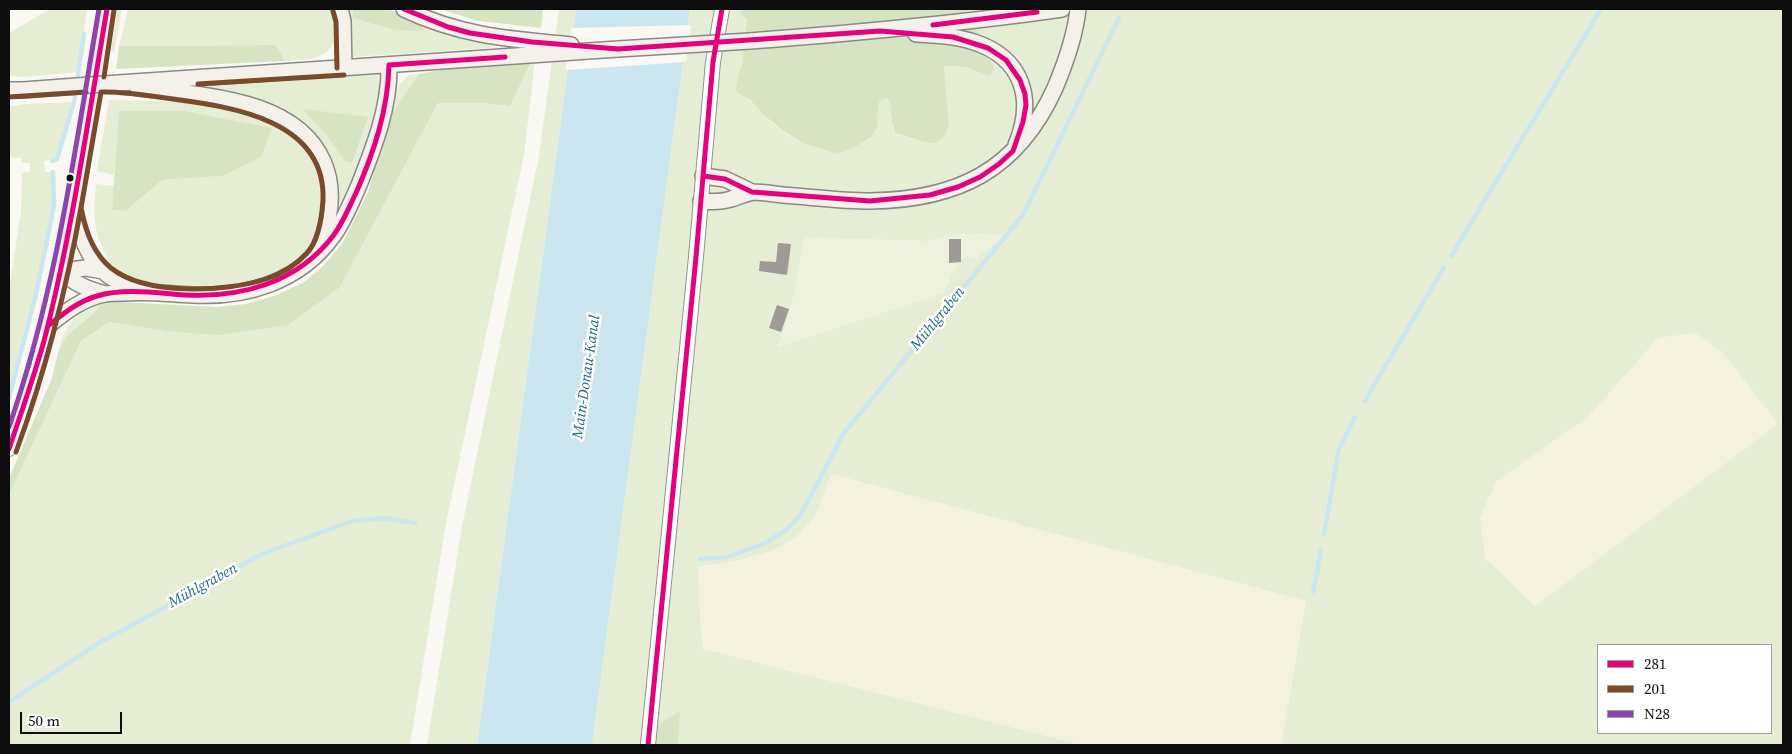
<!DOCTYPE html>
<meta charset="utf-8">
<style>
body{margin:0}
#map{position:relative;width:1792px;height:754px;overflow:hidden;background:#faf8f2;font-family:"Source Serif 4",serif}
canvas{display:block}
.frame{position:absolute;inset:0;border:10px solid #0d0d0d;pointer-events:none}
.legend{position:absolute;left:1597px;top:644px;width:175px;height:90px;box-sizing:border-box;background:#fff;border:1px solid #9e9e9e;margin:0;padding:6px 9px;list-style:none;font-size:15px;color:#0d0d0d}
.legend li{display:flex;align-items:center;gap:10px;height:25px}
.legend b{width:25px;border:1px solid #9e9e9e}
.scale{position:absolute;left:20px;top:712px;width:102px;height:22px;box-sizing:border-box;border:2px solid #0d0d0d;border-top:0;padding-left:6px;font-size:15px;line-height:18px;white-space:nowrap;color:#0d0d0d;-webkit-text-stroke:4px #fff;paint-order:stroke}
</style>
<div id="map">
<canvas width="1792" height="754"></canvas>
<div class="frame"></div>
<ul class="legend">
<li><b style="height:6px;background:#e5007d"></b>281</li>
<li><b style="height:6px;background:#7a4b2a"></b>201</li>
<li><b style="height:6px;background:#8e44ad"></b>N28</li>
</ul>
<div class="scale">50 m</div>
</div>
<script>
const ctx = document.querySelector('canvas').getContext('2d');
ctx.lineJoin = 'round';
function fill(path, color) { ctx.fillStyle = color; ctx.fill(path, 'evenodd'); }
function trace(path, color, width, dash) { ctx.strokeStyle = color; ctx.lineWidth = width; ctx.lineCap = dash ? 'butt' : 'round'; ctx.setLineDash(dash || []); ctx.stroke(path); }
function label(font, color, halo, rows, align = 'center') {
  ctx.font = font + ' "Source Serif 4",serif'; ctx.lineWidth = 5; ctx.setLineDash([]); ctx.textBaseline = 'middle'; ctx.strokeStyle = halo; ctx.fillStyle = color; for (const [text, x, y, turn = 0] of rows) {
    ctx.save(); ctx.translate(x, y); ctx.rotate((+turn || 0) * Math.PI / 180); ctx.textAlign = isNaN(turn) ? turn : align; if (halo) ctx.strokeText(text, 0, 0); ctx.fillText(text, 0, 0); ctx.restore();
  }
}
fill(new Path2D(`
 M1695,333L1723,353L1778,424L1535,606L1485,558L1480,518L1496,482L1589,416L1658,338Z
 M831,474L1306,601L1281,745H1082L703,650L700,614L698,567L736,561L774,550L816,515Z`), '#f4f1e0');
fill(new Path2D(`
 M50,9H87L79,72L22,77L9,75V33Z
 M117,9H122L114,52L111,51Z
 M128,9H334C342,53 325,60 285,61L276,45L119,46Z
 M347,9H353V18C376,25 399,33 423,31L428,26L473,41L493,44L491,48L351,57Z
 M559,9H576L477,745H427L462,526L539,156Z
 M690,9H741L740,15L747,19L742,65L739,72L735,91C753,99 764,117 780,129C797,142 817,147 837,154L877,127L879,102L889,98C895,133 885,131 923,142L949,124L944,66L965,67L989,76L995,70L967,9H1783V745H1281L1306,601L831,474L816,515L796,537L774,550L736,561L698,567L700,614L703,649L1082,745H678L679,712L651,745H592ZM964,234L1005,235L967,256L956,265L943,293L778,346L791,310L805,238L928,241ZM1695,333L1723,353L1778,424L1535,606L1485,558L1480,518L1496,482L1589,416L1658,338ZM1598,645H1771V733H1598Z
 M536,52L524,155L446,523L410,745H9V495L81,341L109,322L165,331L340,287L438,103H483L510,106Z
 M377,74C391,112 349,191 332,227L314,137L199,87L202,85Z
 M419,74L390,116C393,98 395,87 409,75Z
 M109,100L198,102L257,112L298,136L318,162L326,186L324,218L313,244L290,267L259,281L235,286L206,288L151,285L116,275C112,261 107,259 102,247C92,226 94,206 96,184L114,186L112,210L126,211L162,180L222,176L120,111L114,175L97,171Z
 M74,102L57,159L44,161L45,172H53L54,206L36,294L9,398V290L21,212L22,173L30,172V163H22L21,158L9,157V107L24,104Z
 M100,301L99,307L96,311L67,336L59,349C65,324 78,311 100,301Z`), '#e5edd4');
fill(new Path2D(`
 M353,9H388L428,26L423,31C399,33 376,25 353,18Z
 M439,9H543L541,28L479,21Z
 M741,9H967L995,70L989,76L965,67L944,66L949,124L945,135L936,143L923,142L896,133C890,122 892,110 888,98L879,102L877,127L871,137L851,149L837,154L803,143L782,130L764,115L750,100L735,91L739,72L742,65L747,19L740,15Z
 M276,45L285,61L116,69L119,46Z
 M536,52L510,106L483,103H438L340,287L288,325L219,335L165,331L109,322L81,341L9,495V478L52,378L59,349L67,336L96,311L99,307L100,301L217,307L246,304L277,295L304,282L322,267L342,244L368,192L390,116L419,74Z
 M302,109L368,117L352,163L344,161L327,135Z
 M119,111H183L272,128L261,157L222,176L162,180L126,211L112,210Z
 M680,711L678,745H651L652,729Z`), '#d6e4c3');
fill(new Path2D(`
 M964,234L1006,235L976,259L967,256L956,265L944,293L778,347L791,310L805,238L928,241Z`), '#edf1dd');
fill(new Path2D(`
 M576,9H690L592,745H477Z`), '#cce6f0');
fill(new Path2D(`
 M691,25L686,62L566,70L571,28Z`), '#faf8f2');
trace(new Path2D(`
 M77,82L84,34
 M52,161L57,159L74,102L76,90
 M1451,256L1601,9
 M9,398L36,294L54,206L53,172
 M1365,401L1444,267
 M1324,534L1339,449L1355,417
 M700,559L727,557L766,543L786,530L800,516L844,433L1023,215L1119,18
 M1313,593L1321,550
 M9,702L99,643L262,554L353,521L383,518L415,523`), '#cce6f0', 4.5);
fill(new Path2D(`
 M949,239H961V262L949,263Z
 M778,243L791,244L787,275L759,271L760,261L776,262Z
 M777,305L789,309L781,332L769,328Z`), '#9d9a97');
const tertiary = new Path2D(`
 M9,449L38,367L61,271
 M648,745L696,257L713,62L722,9`);
const secondary = new Path2D(`
 M340,9L343,21L344,68
 M404,9C461,36 509,39 571,45
 M916,34C935,35 955,36 974,42C1023,58 1035,99 1016,145
 M750,41C854,33 958,24 1062,9
 M104,84L618,49
 M138,88C178,92 221,95 259,108C324,131 345,182 320,245
 M9,90H23
 M703,176L725,179L752,192
 M701,201C711,202 722,202 731,199C738,197 746,193 753,192C763,192 773,194 783,195C812,197 841,201 870,201C958,200 1018,170 1055,88C1066,62 1075,37 1078,9
 M75,211C80,234 88,262 109,276C118,282 130,286 140,291
 M61,271L80,174L107,9
 M61,271C74,284 88,289 105,294
 M61,271L86,268L103,271
 M49,325C65,312 83,298 105,294C111,293 118,293 124,293C147,291 169,294 192,295C246,298 300,282 333,236C344,221 351,203 359,185C374,147 390,107 389,65`);
trace(tertiary, '#949390', 16);
trace(secondary, '#8a8987', 18);
trace(tertiary, '#fefefd', 14);
trace(secondary, '#f3f1ea', 15);
const secondaryBridge = new Path2D(`
 M618,49L750,41
 M23,90L104,84`);
trace(secondaryBridge, '#8a8987', 18, []);
trace(secondaryBridge, '#f3f1ea', 15);
trace(new Path2D(`
 M404,9L448,27L470,33L532,42L618,49L880,31L953,37L988,48L1006,60L1020,80L1025,94L1026,105L1023,122L1013,151L999,164L980,177L958,187L930,195L870,201L752,192L725,179L703,176
 M933,25L1037,12
 M389,65L505,57
 M49,325C64,313 79,301 97,296C123,288 157,293 184,295C241,298 297,283 333,236C343,223 349,207 356,193C374,152 388,110 389,65
 M9,449C21,413 34,377 44,341C72,232 88,120 107,9
 M648,745L696,257L713,62L722,9`), '#e5007d', 5);
trace(new Path2D(`
 M333,11L336,22L337,68
 M104,77L114,10
 M198,84L344,75
 M101,92C125,91 149,96 173,99C232,107 326,120 323,200C322,216 319,240 307,253C296,265 281,274 266,279C226,292 146,296 111,268C94,254 85,230 81,208Z
 M9,97L86,92
 M16,452C46,370 67,287 82,202`), '#7a4b2a', 5);
trace(new Path2D(`
 M9,427C56,292 75,150 99,9`), '#8e44ad', 5);
for (const [x, y, r, color] of [
 [70,178,4.5,"#0d0d0d"]
]) { const dot = new Path2D(); dot.arc(x, y, r, 0, 2 * Math.PI); ctx.fillStyle = color; ctx.fill(dot); trace(dot, '#fff', 2); }
label('italic 15px', '#246990', '#fff', [
 ["Mühlgraben",938,319,-51],
 ["Main-Donau-Kanal",587,377,-82],
 ["Mühlgraben",203,586,-29]
]);
</script>
